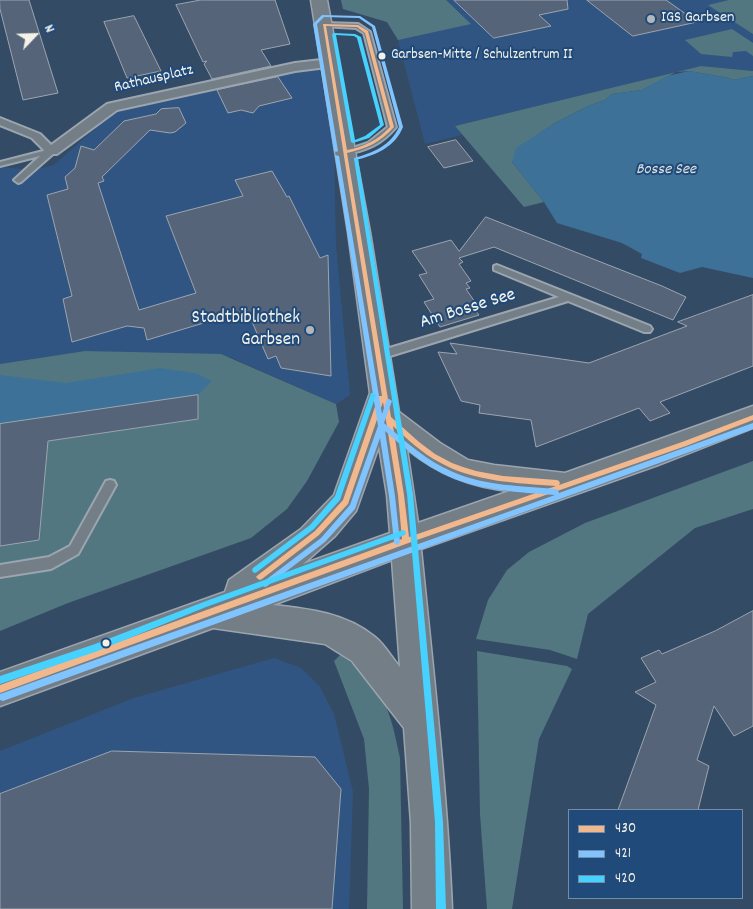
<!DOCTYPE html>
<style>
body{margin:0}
#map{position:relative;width:753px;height:909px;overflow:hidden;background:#344b65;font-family:Dekko,sans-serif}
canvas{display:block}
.legend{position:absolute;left:568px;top:809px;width:175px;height:90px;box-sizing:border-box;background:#1f4a7a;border:1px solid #748da6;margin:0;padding:6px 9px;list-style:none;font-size:15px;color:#f4f1e8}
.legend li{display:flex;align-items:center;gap:10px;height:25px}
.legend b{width:25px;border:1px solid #748da6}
.north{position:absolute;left:10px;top:10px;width:50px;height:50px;-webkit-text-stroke:4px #1f4a7a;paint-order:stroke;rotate:66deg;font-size:14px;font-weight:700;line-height:20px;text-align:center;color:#f4f1e8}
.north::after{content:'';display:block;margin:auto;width:18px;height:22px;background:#f4f1e8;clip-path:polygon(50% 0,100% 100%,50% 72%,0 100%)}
</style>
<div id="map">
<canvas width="753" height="909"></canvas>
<ul class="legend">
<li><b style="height:6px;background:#f1b78d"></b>430</li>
<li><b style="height:6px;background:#80c4ff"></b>421</li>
<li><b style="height:6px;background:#46d1ff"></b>420</li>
</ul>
<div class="north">N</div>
</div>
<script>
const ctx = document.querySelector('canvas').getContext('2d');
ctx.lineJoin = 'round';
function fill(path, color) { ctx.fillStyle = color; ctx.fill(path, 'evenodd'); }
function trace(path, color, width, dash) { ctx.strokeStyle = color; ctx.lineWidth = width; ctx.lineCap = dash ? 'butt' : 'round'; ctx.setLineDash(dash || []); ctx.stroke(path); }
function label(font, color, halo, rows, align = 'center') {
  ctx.font = font + ' Dekko,sans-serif'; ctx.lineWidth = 4; ctx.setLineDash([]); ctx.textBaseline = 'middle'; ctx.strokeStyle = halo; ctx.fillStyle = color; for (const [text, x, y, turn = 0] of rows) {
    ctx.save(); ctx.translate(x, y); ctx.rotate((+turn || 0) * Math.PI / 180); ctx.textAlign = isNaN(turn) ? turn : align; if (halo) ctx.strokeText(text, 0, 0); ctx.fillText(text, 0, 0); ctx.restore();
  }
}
fill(new Path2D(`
 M341,0H753V71L701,66L455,126L462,135L425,144L398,40L387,22L343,9Z
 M319,68L334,147L336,246L350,395L336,404L230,357L85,351L0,364V167L34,170L54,165L114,112L291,71Z
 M274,658L301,668L320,687L334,714L353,792L349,909H0V751L134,698Z`), '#315582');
fill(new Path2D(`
 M341,0H446L471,24L398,40L387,22L343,9Z
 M729,0H753V34L708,5Z
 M732,29L753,43V56L746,51L733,52L732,57L701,54L685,40Z
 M701,66L753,71V76L733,80L729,78L689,71L676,72L642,90L612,94L605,100L588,106L555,123L537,135L512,162L544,202L524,207L455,126Z
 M85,351L221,354L336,404L339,422L307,481L287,509L251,538L68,603L0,631V546L48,441L198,419V396L0,424V364Z
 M753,461V509L695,528L588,614L577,659L550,650L476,639L488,600L507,570L529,552L585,523Z
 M477,651L567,666L572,669L539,739L512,909H487L480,814Z
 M340,655C384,683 390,710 400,758L403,909H367L369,789L364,739L334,661Z`), '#527781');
fill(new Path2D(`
 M689,71L729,78L733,80L753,76V278L702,267L680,273L641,258L642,254L622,243L557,223L544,202L512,162L516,148L555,123L588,106L605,100L612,94L642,90L667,76Z
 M160,368L195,373L212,381L198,395L0,424V375L66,383Z`), '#3e7197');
const building = new Path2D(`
 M0,0H29L58,93L23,100L0,9Z
 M201,0H275L290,44L261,50L271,66L212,79L204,64L207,61L203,62L176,5Z
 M454,0H567L568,9L539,15L551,26L494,38Z
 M587,0H666L697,22L633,36Z
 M134,16L161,71L127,78L104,22Z
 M278,77L292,98L259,106L253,113L241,110L228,113L217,90Z
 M179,108L186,123L175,132L170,133L150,130L102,177L104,181L98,183L139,310L196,293L166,216L243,196L235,180L272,171L287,197L289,196L320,258L328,255L331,376L281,368L276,356L268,359L247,310L147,340L144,328L127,326L72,342L63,299L72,296L47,195L68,189L65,177L75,168L81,146L94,150L124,121L156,114L161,109Z
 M456,140L473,161L444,168L428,147Z
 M486,217L662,286L686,297L673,320L494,247L459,258L463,262L459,264L471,281L466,283L470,288L466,289L479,308L475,310L479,315L440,327L424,302L434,299L419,275L427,273L412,251L451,240L459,251Z
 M753,295V366L660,402L670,413L650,421L639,408L536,447L531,420L479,413L480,405L461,401L438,352L457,354L450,343L589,363L687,326L678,322Z
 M198,395V419L48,441L39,540L0,546V424Z
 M753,611V726L734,736L714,706L697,760L709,766L698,810H618L656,705L635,692L656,682L641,658L659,650L662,654L715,631Z
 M112,751L315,757L341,789L332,909H0V794Z`);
fill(building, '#56647a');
trace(building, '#9ba5af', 1);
const service = new Path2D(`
 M324,23L358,24L370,32L396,127C382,144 366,151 345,154L341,152L368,143L388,127L364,33L356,28L322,26V24Z
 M51,149L55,151L54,153L21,182L18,183L14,180L40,156L0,166V162Z
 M497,265L650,326L652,329L650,332H644L568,301L377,360L373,359L372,356L373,353L559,297L494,270V266Z
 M110,480L114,481L116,485L78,554L51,569L0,577V565L49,557L70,546L106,481Z`);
const pedestrian = new Path2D(`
 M0,118L40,134L57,151L51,154L47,153L32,138L0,125Z`);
const minor = new Path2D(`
 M330,59L335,60L337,63L335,66L295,71L117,110L57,154H45L43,151L107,104L295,63Z`);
const tertiary = new Path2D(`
 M311,0H327L370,232L399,412L440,443L468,460L494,465L565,473L753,406V428L658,465L421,549C433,670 447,788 452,909H412L411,823L404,728L352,661L325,644L213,628L0,706V672L225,592L229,580L301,529L334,495L370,393L348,232ZM379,446L387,495L390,533L303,564L335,536L356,511ZM407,449C438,474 470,487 510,491L418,523ZM392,560L400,667C392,658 385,645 375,637C346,613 309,609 273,605Z`);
trace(service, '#9ba5af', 4);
trace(pedestrian, '#9ba5af', 4);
trace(minor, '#9ba5af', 4);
trace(tertiary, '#9ba5af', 3);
fill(service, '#737e87');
fill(pedestrian, '#737e87');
fill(minor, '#737e87');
fill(tertiary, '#737e87');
fill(new Path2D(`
 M323,24L358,25L368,31L394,127C381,142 366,149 347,153L391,417L419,442L435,454L452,463L463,467L476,471L503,476L557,480L559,481L560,483L559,485L682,442L753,415V420L686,446L414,541L0,693V685L402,539L398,495L383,402L348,504L319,535L262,579L260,580L258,579L256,577L258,575L315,531L343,500L378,398L379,396H382ZM326,26L357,27L365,33L390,127C378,140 364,147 347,150ZM393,426C407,439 422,453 439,462C474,482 517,483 556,486L409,537L404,495Z`), '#f1b78d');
fill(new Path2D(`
 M322,15L360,16L375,26L403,127C395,147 376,155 356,160H354V158C373,153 391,145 399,127L372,27L359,18L324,17L317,24L338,151L336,152L334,151L313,24Z
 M335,155L339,156L382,414L387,399H389L392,401L384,423C406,442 427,461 453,472C485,486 522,486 556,489L558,490L559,493L753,423V429L3,701L0,700V694L3,693L555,495C519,492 481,491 448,476C424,465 404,448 385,431L395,496L400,542L399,544L397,545L395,544L394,542L389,496L380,438L355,509L325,542L267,586L265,587L263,586L261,584L263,582L321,538L350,505L378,426L335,156Z`), '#80c4ff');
fill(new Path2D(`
 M334,33L355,34L361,37L384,125L369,138L353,143L351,142L332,34ZM336,35L354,36L357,38L380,125L365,136L355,140Z
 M354,158L358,159L413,494L443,822L446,909H436L435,822L407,494L354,159Z
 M371,393H373L376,395L340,500L314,529L257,572L255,573L253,572L252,570L253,568L310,525L335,496Z
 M403,530L405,531L406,533L405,535L206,607L95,652L0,684V676L95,644L206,601Z`), '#46d1ff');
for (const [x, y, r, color] of [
 [651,19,5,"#b1b7ba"],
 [382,56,4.5,"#f4f1e8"],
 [310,330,5,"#b1b7ba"],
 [106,643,4.5,"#f4f1e8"]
]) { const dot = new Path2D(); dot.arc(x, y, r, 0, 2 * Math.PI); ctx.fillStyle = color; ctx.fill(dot); trace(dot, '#1f4a7a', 2); }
label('15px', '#f4f1e8', '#1f4a7a', [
 ["Garbsen-Mitte / Schulzentrum II",391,56]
], 'left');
label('16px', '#f4f1e8', '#1f4a7a', [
 ["IGS Garbsen",661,19]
], 'left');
label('16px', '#f4f1e8', '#1f4a7a', [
 ["Rathausplatz",154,80,-13]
]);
label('italic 16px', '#d9dedd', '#1f4a7a', [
 ["Bosse See",666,171]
]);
label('19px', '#f4f1e8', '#1f4a7a', [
 ["Am Bosse See",468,310,-17]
]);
label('19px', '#f4f1e8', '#1f4a7a', [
 ["Stadtbibliothek",300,319],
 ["Garbsen",300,341]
], 'right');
</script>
